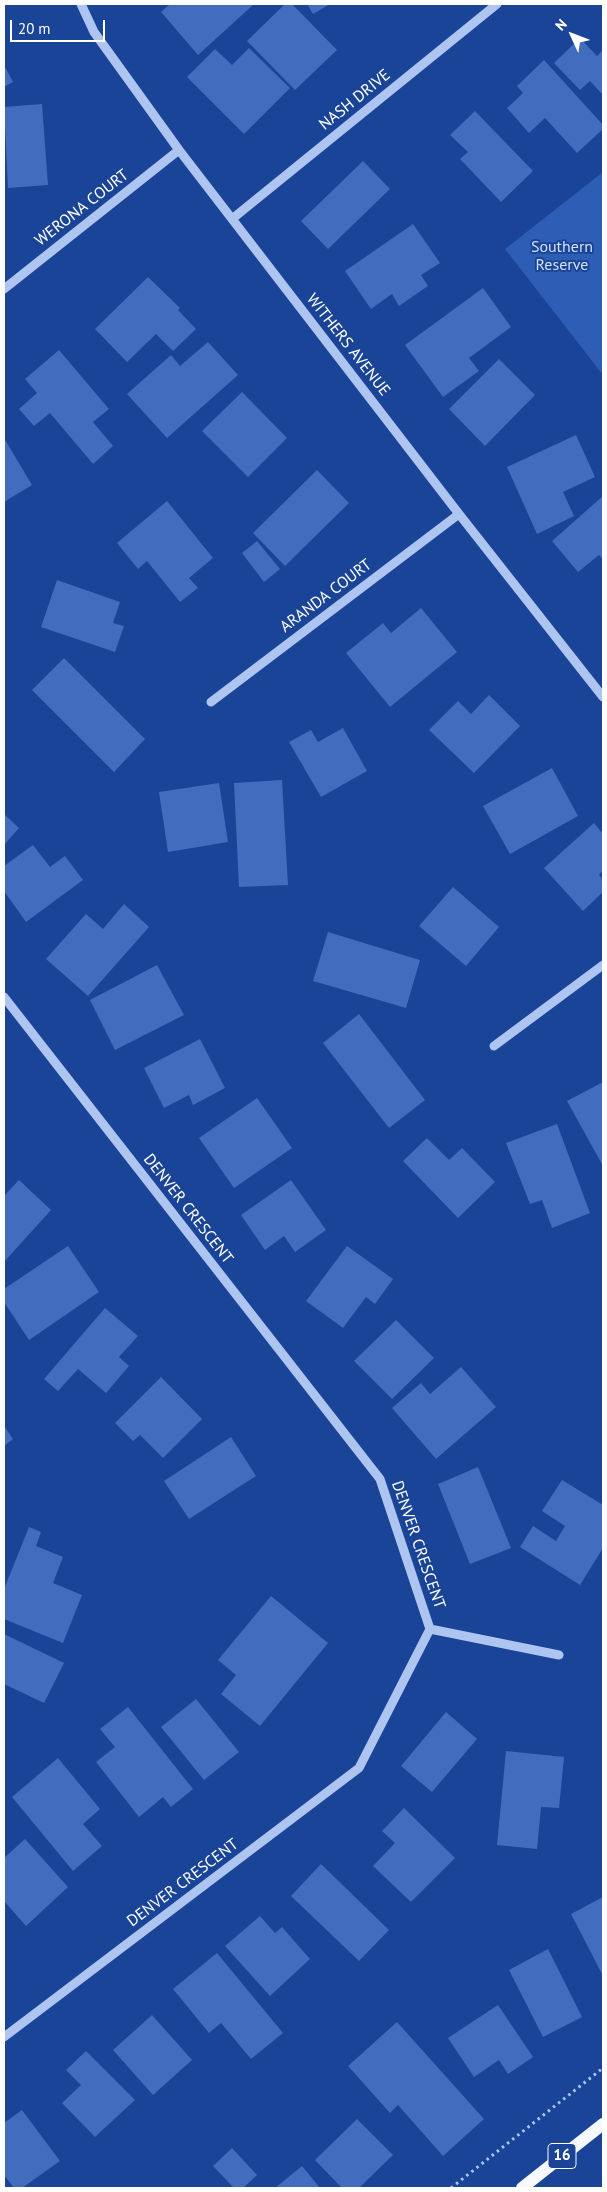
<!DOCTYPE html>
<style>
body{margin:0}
#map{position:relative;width:607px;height:2192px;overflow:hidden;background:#194497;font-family:"PT Sans",sans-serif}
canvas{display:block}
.frame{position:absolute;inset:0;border:5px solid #fff;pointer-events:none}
.north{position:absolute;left:547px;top:10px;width:50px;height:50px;-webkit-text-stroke:4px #194497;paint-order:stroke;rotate:313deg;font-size:14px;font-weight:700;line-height:20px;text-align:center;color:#fff}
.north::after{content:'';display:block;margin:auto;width:18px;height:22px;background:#fff;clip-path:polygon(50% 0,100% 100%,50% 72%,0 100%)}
.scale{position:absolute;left:10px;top:20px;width:95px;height:22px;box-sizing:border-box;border:2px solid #fff;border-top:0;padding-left:6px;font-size:15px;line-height:18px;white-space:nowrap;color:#fff;-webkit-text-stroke:4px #194497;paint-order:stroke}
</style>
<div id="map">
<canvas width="607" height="2192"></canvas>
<div class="frame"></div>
<div class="north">N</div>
<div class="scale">20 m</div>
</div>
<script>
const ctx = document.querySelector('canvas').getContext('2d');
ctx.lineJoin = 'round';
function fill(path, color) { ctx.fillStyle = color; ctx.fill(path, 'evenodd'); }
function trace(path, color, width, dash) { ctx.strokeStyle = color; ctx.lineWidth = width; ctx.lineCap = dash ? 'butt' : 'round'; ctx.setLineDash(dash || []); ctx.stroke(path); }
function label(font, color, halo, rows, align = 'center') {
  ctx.font = font + ' "PT Sans",sans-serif'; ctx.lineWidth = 4; ctx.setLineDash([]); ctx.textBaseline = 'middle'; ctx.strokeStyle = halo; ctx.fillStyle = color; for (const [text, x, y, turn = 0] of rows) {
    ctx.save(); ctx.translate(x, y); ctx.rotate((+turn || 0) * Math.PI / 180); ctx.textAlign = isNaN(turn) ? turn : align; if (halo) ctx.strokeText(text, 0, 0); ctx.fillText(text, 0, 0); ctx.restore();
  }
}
fill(new Path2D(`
 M603,172V375L505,249Z`), '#2d5db4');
fill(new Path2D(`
 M170,4H253V5L198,55L161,12Z
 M285,4H292L337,50L295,90L247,41Z
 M307,4H330L313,14Z
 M580,38L597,56L603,50V95L590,81L580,90L554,63Z
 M249,48L290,88L244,134L187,77L215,49L232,65Z
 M544,60L603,125V129L577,153L545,118L529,133L507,108L523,93L517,86Z
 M4,65L13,82L4,87Z
 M42,104L48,185L8,188L4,107Z
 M475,111L533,171L501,202L460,159L468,152L450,135Z
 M363,161L390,189L328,249L301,221Z
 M413,224L440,263L421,275L428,286L399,306L392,294L371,309L345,271Z
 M148,277L180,308L178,310L196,329L173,351L156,334L127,362L95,329Z
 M483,288L511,327L469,358L479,371L443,397L405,345Z
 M208,342L238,375L167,438L127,394L171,355L180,366Z
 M59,350L109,409L93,422L113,446L93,464L50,413L34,426L19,409L37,393L25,379Z
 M499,359L535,395L485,446L449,409Z
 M242,392L287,438L248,477L202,431Z
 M576,435L595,477L563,492L574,516L537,534L507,467Z
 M4,438L32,485L4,502Z
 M317,470L349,503L285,566L253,533Z
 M603,496V560L599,555L578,572L552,541Z
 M167,501L213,558L189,578L198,588L180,602L147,561L138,569L117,543Z
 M257,541L280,569L264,582L242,553Z
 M57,580L120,602L113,623L124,626L115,652L41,627Z
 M421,608L457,652L390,707L346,653L383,623L391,633Z
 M64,658L145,739L114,772L32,690Z
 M489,695L520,726L474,773L429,730L458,701L471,714Z
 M343,728L367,771L321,797L289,742L311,730L318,742Z
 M552,768L578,816L510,854L483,806Z
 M282,780L288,885L239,887L234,783Z
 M219,783L228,842L168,852L159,792Z
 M4,814L19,828L4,845Z
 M594,823L603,834V870L599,875L603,880V892L583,911L544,868Z
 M33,845L50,867L65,856L83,880L26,922L4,891V866Z
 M453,887L499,927L466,966L419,926Z
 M124,904L149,927L88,996L46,959L86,914L103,929Z
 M328,932L420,960L406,1008L313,981Z
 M157,965L184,1015L115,1050L90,1000Z
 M359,1014L425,1100L389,1128L323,1043Z
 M200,1039L225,1088L193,1105L189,1095L164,1108L144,1068Z
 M603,1082V1166L567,1101Z
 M257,1098L292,1148L234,1188L199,1138Z
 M557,1124L590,1213L552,1228L542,1200L530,1204L506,1143Z
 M427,1138L449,1160L462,1148L495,1182L458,1218L403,1161Z
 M19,1180L51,1210L4,1262V1196Z
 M291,1180L326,1230L295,1252L284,1236L265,1250L241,1215Z
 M68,1246L99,1292L29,1340L4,1302V1289Z
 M347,1246L393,1279L375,1304L366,1297L343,1328L306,1301Z
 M105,1308L138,1336L119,1357L129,1366L106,1393L78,1369L58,1391L44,1379Z
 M396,1320L434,1358L392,1399L354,1361Z
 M461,1367L496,1407L436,1459L392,1408L421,1383L430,1394Z
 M161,1377L202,1419L163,1458L140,1435L133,1441L115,1423Z
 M4,1426L13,1439L4,1446Z
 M231,1437L256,1476L189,1519L164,1481Z
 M478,1467L511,1548L470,1564L438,1484Z
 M562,1480L603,1505V1548L580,1585L520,1547L533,1526L556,1541L565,1526L542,1511Z
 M29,1527L41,1532L36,1546L63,1557L53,1583L82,1595L63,1643L4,1619V1589Z
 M271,1596L328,1643L260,1726L221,1694L236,1675L218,1660Z
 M4,1634L64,1663L44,1703L4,1684Z
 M196,1699L239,1752L204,1780L161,1727Z
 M128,1707L193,1789L171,1807L163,1797L139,1817L96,1762L115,1747L100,1729Z
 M446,1712L477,1739L432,1792L401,1766Z
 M506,1751L564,1757L559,1808L541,1807L537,1849L497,1845Z
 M58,1758L100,1809L83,1824L102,1846L73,1871L12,1797Z
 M404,1808L455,1858L411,1902L373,1866L395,1843L382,1831Z
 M25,1839L68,1887L26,1926L4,1901V1858Z
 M321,1864L389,1930L359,1961L291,1896Z
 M603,1897V1976L571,1914Z
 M260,1916L275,1933L282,1927L310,1959L270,1996L225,1946Z
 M548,1949L582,2017L543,2037L509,1970Z
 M217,1953L283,2033L251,2059L221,2023L209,2033L173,1989Z
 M498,2005L533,2057L508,2074L499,2060L474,2077L448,2038Z
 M152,2015L192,2060L153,2095L113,2050Z
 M397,2022L484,2119L443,2156L398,2105L390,2113L348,2066Z
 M86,2051L135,2100L95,2137L62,2103L81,2085L66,2070Z
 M22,2110L60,2161L22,2188H14L4,2175V2123Z
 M357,2119L393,2155L359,2188H342L315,2160Z
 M232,2148L257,2175L243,2188H234L213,2166Z
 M302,2166L320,2188H275Z`), '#426dbe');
trace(new Path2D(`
 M451,2188L603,2068`), '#adc5f0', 3, [2.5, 4]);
trace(new Path2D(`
 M81,4L94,32L179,150L459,514L603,697
 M232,219L497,4
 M4,289L179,150
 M211,702L459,514
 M4,997L380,1479L430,1629L359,1768L4,2037
 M494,1046L603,965
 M430,1629L559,1655`), '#adc5f0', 9);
trace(new Path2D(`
 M522,2188L603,2124`), '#f6f9ff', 12);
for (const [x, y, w] of [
 [562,2156,28]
]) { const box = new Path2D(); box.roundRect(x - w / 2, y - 12.5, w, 25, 4); ctx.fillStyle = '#194497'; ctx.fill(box); trace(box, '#fff', 1); }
label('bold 15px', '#fff', null, [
 ["16",562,2156]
]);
label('16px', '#fff', '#194497', [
 ["NASH DRIVE",355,100,-39],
 ["WERONA COURT",82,208,-38],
 ["WITHERS AVENUE",348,345,52],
 ["ARANDA COURT",326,596,-37],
 ["DENVER CRESCENT",188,1209,52],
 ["DENVER CRESCENT",418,1545,71],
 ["DENVER CRESCENT",183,1883,-37]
]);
label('16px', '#d4e2fb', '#194497', [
 ["Southern",562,247],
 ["Reserve",562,265]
]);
</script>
